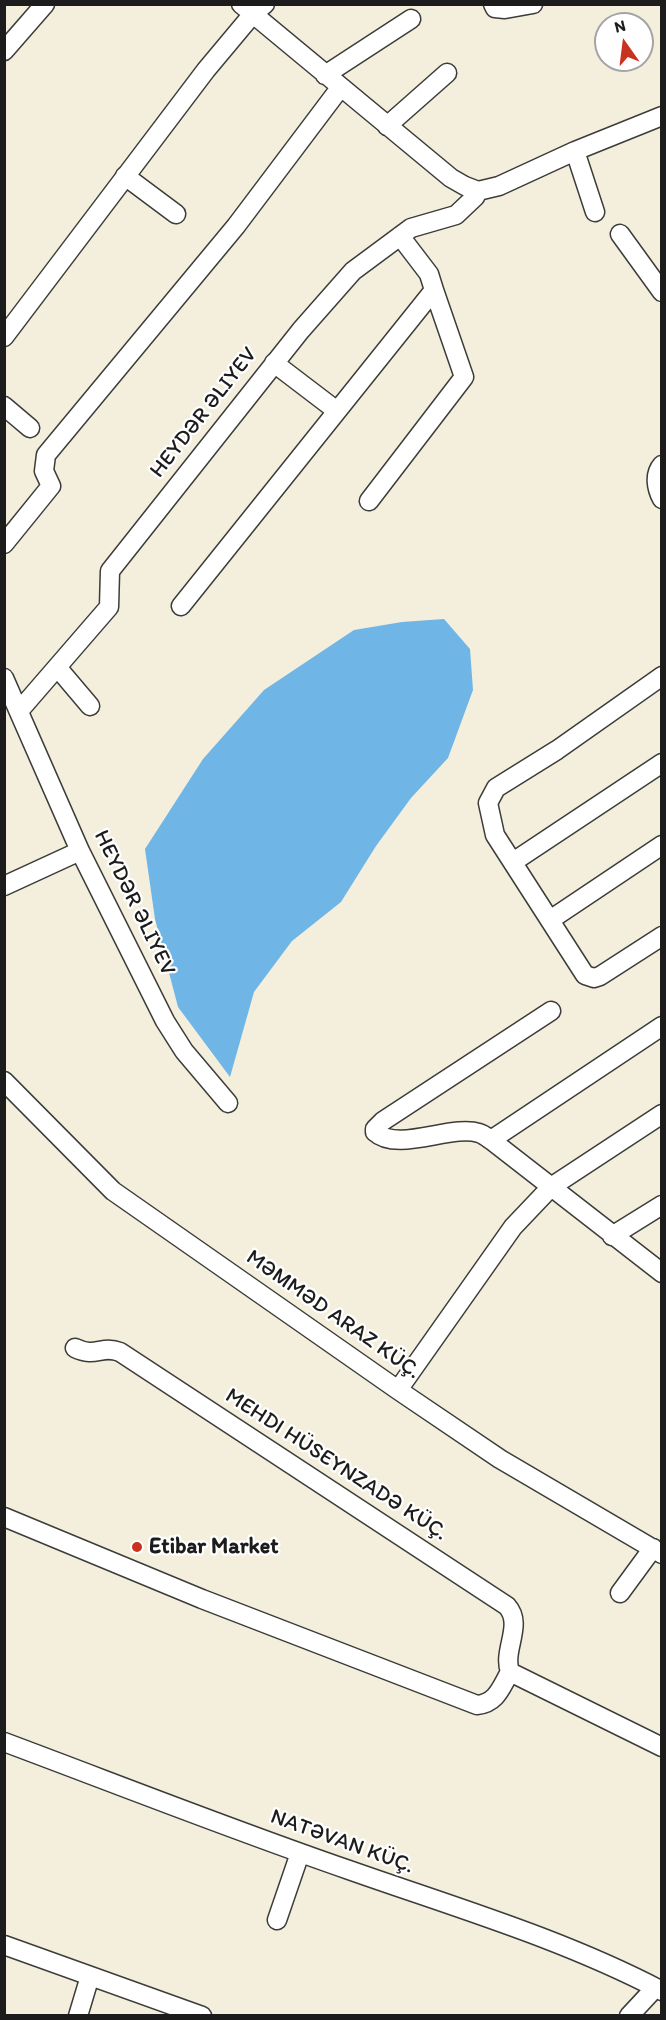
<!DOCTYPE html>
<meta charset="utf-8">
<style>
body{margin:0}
#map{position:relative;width:666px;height:2020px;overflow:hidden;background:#f4efdd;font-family:Itim,sans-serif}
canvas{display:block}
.frame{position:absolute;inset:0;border:6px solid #1c1c1c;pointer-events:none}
.north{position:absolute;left:594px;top:12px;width:60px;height:60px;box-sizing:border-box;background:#fff;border:2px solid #a4a4a4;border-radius:50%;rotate:346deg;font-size:16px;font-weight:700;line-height:24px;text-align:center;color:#1c1c1c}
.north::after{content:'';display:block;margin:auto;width:21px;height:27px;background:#c8321e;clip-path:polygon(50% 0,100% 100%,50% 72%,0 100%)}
</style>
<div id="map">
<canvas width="666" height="2020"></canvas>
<div class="frame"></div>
<div class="north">N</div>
</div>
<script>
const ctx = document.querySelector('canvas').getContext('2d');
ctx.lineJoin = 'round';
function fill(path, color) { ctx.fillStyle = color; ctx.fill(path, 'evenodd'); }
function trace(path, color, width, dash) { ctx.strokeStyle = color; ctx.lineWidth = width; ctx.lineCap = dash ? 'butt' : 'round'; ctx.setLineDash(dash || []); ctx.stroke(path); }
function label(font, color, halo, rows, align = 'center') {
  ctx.font = font + ' Itim,sans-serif'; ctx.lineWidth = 4.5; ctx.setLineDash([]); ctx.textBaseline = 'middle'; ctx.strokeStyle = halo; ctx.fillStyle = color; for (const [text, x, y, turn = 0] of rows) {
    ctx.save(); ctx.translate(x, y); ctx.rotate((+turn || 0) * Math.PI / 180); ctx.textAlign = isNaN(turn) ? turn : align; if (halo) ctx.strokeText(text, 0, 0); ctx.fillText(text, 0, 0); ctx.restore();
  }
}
fill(new Path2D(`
 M444,619L470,649L473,690L448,758L411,798L376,846L341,902L292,941L254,992L230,1077L178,1007L155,919L145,849L203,759L264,690L354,630L402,622Z`), '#6fb5e6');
const minor = new Path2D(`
 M241,4L451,178L465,186L478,191L499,186L575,151L662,116
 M493,4L495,8L505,9L533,4
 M4,51L45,4
 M325,75L411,19
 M387,126L447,73
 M575,151L595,212
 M125,176L176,214
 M620,234L662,292
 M4,337L206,70L252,15L265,4
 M274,363L337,411
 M4,406L30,428
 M662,465C654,474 656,488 662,499
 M369,501L464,377L434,290
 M4,544L51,486L44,471L46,455L236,226L340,88
 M181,606L434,290L429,274L400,236
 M57,667L90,706
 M662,676L557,750L496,788L488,803L495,835L585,975L594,978L600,976L662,936
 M4,678L80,851L165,1021L184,1051L228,1103
 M19,711L109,607L110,571L301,330L353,271L411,228L456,215L475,197L478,191
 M513,862L662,763
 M4,886L80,851
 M550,920L662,845
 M551,1011L383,1121L375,1129V1132C398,1153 452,1124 479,1133C483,1134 488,1138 491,1140L662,1273
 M4,1081L113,1191L398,1390L500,1459L662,1554
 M491,1140L662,1026
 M612,1236L662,1205
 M75,1348C96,1358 101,1345 120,1352L507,1606C524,1625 502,1650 510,1672
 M398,1390L513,1227L551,1187L662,1114
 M4,1517L202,1599L477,1705C497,1703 501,1687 510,1672L662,1747
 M620,1593L653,1548
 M4,1742C119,1785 233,1830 349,1870C454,1907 563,1939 662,1991
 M277,1920L300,1853
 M4,1945L202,2016
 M78,2016L90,1976
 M629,2016L655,1988`);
trace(minor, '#3c3c39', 21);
trace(minor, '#fff', 18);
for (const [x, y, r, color] of [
 [137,1547,6,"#c8321e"]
]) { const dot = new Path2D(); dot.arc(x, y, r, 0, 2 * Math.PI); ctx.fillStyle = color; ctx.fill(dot); trace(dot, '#fff', 2); }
label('22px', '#1c1c1c', '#fff', [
 ["HEYDƏR ƏLIYEV",204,413,-52],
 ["HEYDƏR ƏLIYEV",134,903,64],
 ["MƏMMƏD ARAZ KÜÇ.",333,1315,35],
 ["MEHDI HÜSEYNZADƏ KÜÇ.",336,1465,33],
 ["NATƏVAN KÜÇ.",342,1842,20]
]);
label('bold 22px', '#1c1c1c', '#fff', [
 ["Etibar Market",149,1547]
], 'left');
</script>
